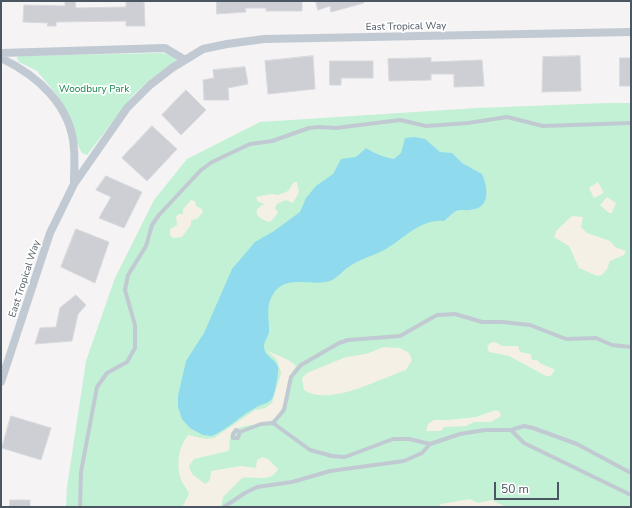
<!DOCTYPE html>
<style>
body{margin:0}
#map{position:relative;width:632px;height:508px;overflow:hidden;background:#f5f3f3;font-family:"Nunito Sans",sans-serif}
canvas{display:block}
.frame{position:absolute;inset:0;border:2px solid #4a5661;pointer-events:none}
.scale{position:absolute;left:494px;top:482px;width:65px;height:18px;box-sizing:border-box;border:2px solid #4a5661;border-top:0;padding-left:5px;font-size:12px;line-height:14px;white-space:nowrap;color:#4a5661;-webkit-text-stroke:3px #fff;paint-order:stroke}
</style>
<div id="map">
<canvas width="632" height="508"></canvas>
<div class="frame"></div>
<div class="scale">50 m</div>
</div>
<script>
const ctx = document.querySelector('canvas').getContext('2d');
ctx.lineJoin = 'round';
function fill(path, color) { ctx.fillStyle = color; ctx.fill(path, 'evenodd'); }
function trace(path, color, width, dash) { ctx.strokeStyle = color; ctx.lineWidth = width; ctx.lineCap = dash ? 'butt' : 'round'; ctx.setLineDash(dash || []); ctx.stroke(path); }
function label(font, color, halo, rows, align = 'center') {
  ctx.font = font + ' "Nunito Sans",sans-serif'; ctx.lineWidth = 3.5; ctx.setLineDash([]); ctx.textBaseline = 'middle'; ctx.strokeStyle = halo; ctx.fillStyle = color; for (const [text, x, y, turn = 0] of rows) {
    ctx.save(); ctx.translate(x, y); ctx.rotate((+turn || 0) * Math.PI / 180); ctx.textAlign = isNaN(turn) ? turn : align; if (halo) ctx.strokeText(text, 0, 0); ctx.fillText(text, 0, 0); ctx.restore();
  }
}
fill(new Path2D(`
 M162,53L170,55L177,60L152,78L133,95L87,155L82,153L79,148L70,118L57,95L37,71L19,62L17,58L18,56Z
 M608,103H631V507H66L67,487L86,361L115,278L154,200L187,159L260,122L477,108Z`), '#c3f1d5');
fill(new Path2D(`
 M294,182H297L299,192L293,203L286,200L277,204L275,208L278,213L270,222C264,221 250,214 260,207C261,205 263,205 265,204L258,202L256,197L272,194L278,195L288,191Z
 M598,182L604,193L594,198L589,188Z
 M607,197L616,203L612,213H609L600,205Z
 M191,200L195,201L196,206L202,209L203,212L198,218L191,221V225L182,237L173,238L170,235V229L177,225L176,217L179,214H183V209Z
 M572,216L583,217L581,227L587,233L610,241L615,247L626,251L624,255L610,261L607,269L602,275L597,276L579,268L569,246L554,237L557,230Z
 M495,342L502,346H518L520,352L531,354L532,360H537L541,364L554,369V372L550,376H546L509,356L489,352L487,346L490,343Z
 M384,347L400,348L409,353L412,360L406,370C379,379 329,407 304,390L302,378L307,373L346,357L366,354Z
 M267,350C276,356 289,358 296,366C284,380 289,400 278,415C270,427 244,422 233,431C227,437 232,445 228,451L194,459L189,466L192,474L205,484L210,480L211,471L241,466L256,468L257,460L263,457L268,459L278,469C272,483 253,476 242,478L223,497L221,507H182L189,494C187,488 183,485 181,480C176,464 178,448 188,435L206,439L214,438L255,410L265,408L272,403L281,373L277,360Z
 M496,410L500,412L501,416L491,422H474L466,426L444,427L441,431H426L428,424L434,420H448L476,417Z
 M470,499L478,503L491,500L507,507H438L441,504Z`), '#f5f0e5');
fill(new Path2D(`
 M415,137L425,139L440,152L452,153L462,163L482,174C489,190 490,209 469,210C465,211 460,209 456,211C452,213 448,218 444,221C420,219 405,238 386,249C373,256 359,259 347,268C342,272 337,278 330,281C311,287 284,273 272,296C266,307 269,317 269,329C270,336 263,341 264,348C265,357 276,359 278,367C279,372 275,392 273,397C270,404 261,404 255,408C240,416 228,429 212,436L203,435L190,428L182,419L178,407V396L186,361L204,333L232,269L255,242L274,231L300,212L306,198L316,186L333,174L341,159L356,157L366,148C373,153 386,158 394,159L401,153L405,138Z`), '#90daee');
const building = new Path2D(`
 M65,1H75L76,8L126,7V1H144L145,26H126V21L56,22V26H47L48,23L23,22L24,5L65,6Z
 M217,1H302V11H266V8H245L246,12L217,14Z
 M316,1H364V3L331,12L330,6L318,10Z
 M313,56L315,89L268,94L265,61Z
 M580,56L581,91L542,92L543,57Z
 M431,58V62L482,60L484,86L454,87V74H431V80L389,81L388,59Z
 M620,58H631V86H620Z
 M330,61H373V78H341V85H330Z
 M245,67L248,84L228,88L229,100H204L203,80L214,78L213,70Z
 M186,90L206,110L181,135L162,115Z
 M152,126L177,149L147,181L122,158Z
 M106,176L142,192L124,228L99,218L111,197L96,190Z
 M76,229L109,242L95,283L61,267Z
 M76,295L86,305L78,314L72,341L35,344L40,328L56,327L60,308Z
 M11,416L51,428L41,460L2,448Z
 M10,500H30V507H10Z`);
fill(building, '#cdcfd5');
trace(building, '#d7d9de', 1);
trace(new Path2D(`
 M273,423L310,450L332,456L345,457L393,439H409L430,444L460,434L485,430H511L524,426L533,428L577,444L631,473
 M511,430L524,443L631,495
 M240,432L238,438H233V434L236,430L240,432L261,424L273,423L284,410L291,377L301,365L339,343L348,340L400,336L437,315L455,314L482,322H503L530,325L566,339L596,338L612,345L631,347
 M80,507L81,472L97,387L107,373L127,362L135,348V325L125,290L128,275L146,246L152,225L159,215L201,170L212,162L250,144L272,141L309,128L319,127L336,128L400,120L426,126L468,123L507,117L543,126L631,123
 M224,507L245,493L257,487L292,482L330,471L404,461L422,453L430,444`), '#c1cad2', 4);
trace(new Path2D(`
 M1,53L165,48L185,60
 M1,58C37,75 72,106 74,149C75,160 74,172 74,183
 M1,382L50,233L74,184L127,108L150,85L172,68L203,49L227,44L264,39L631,32`), '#c1cad2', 8);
label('10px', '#4a5661', '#fff', [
 ["East Tropical Way",406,27,-1],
 ["East Tropical Way",25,279,-72]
]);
label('10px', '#17864f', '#fff', [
 ["Woodbury Park",94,90]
]);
</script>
